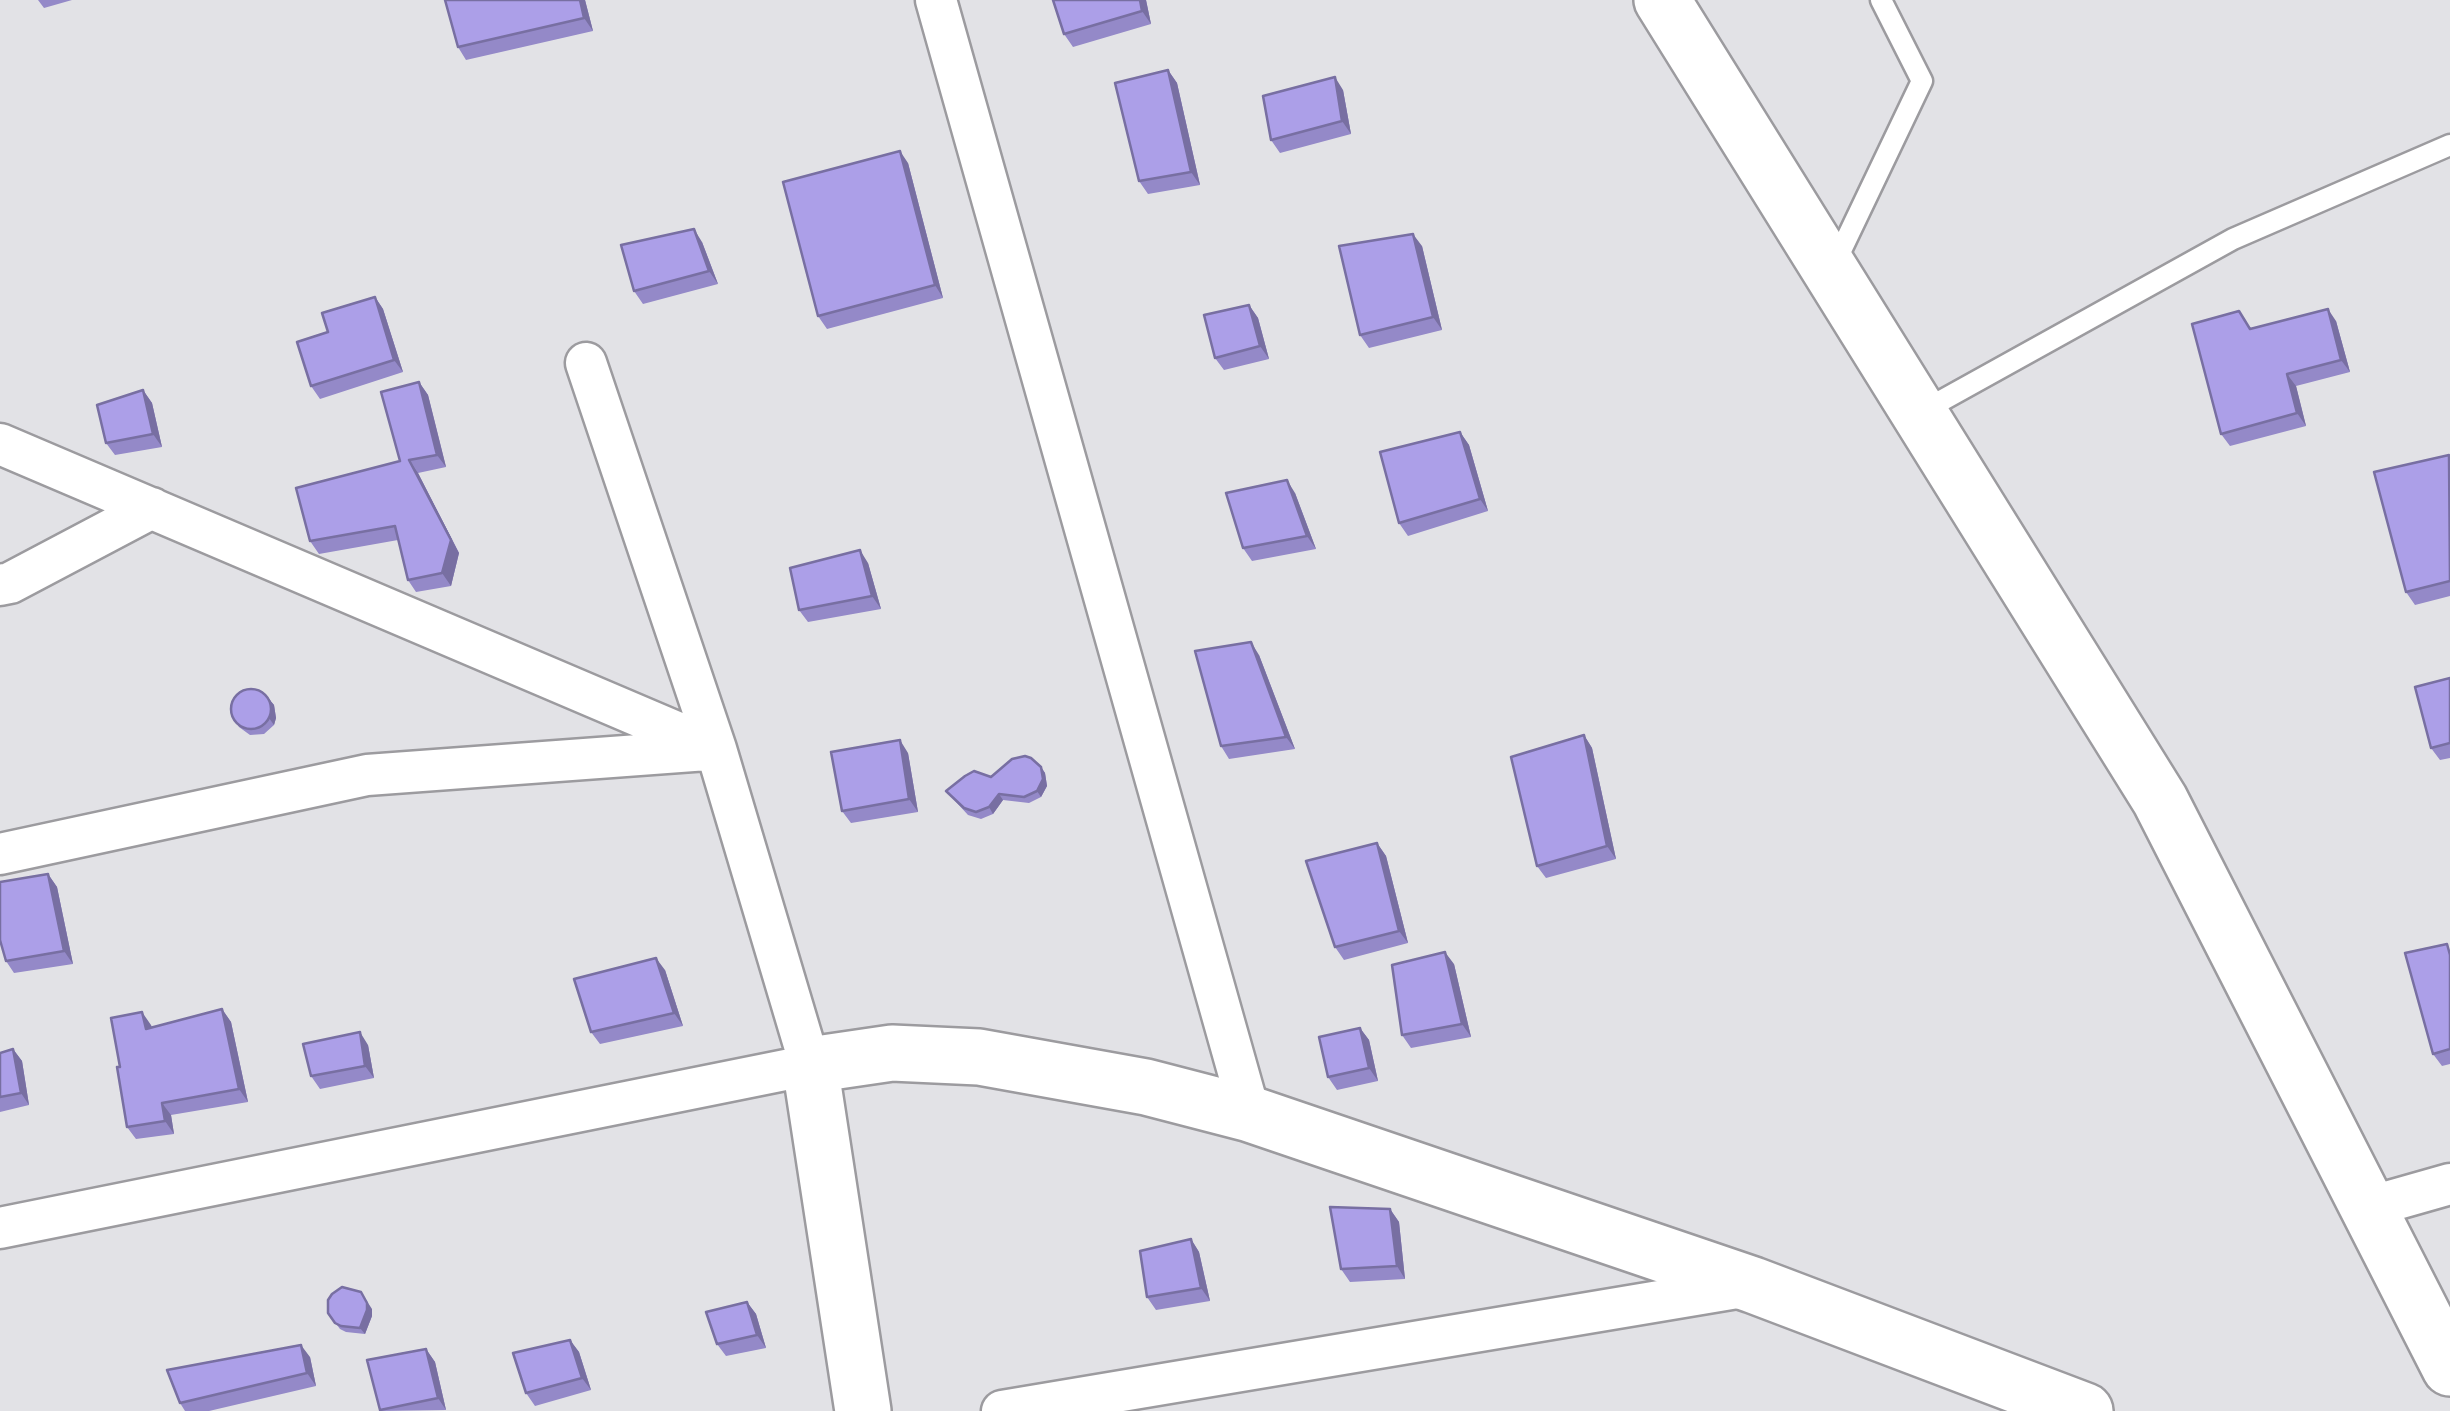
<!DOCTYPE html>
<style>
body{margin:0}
canvas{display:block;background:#e2e2e6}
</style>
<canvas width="2450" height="1411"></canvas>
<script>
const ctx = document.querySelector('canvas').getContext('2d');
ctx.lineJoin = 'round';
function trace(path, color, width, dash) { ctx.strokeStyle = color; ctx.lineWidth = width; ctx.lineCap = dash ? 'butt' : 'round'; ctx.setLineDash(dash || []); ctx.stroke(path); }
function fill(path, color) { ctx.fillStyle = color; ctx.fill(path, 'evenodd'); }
const service = new Path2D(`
 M1835,263L1922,81L1881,0
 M1921,412L2233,239L2450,145`);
const minor = new Path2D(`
 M936,0L1250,1114
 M0,444L716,749
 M0,585L10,583L152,508
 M0,854L367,775L707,750
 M2369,1207L2450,1184
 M0,1228L810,1065L716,749L586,363
 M1002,1411L1749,1286`);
const secondary = new Path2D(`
 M863,1411L810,1065L892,1053L979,1057L1146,1087L1250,1114L1753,1285L2085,1411`);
const primary = new Path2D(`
 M1662,0L2160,800L2450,1368`);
trace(service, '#9c9b9f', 25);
trace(minor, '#9c9b9f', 45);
trace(secondary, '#9c9b9f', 60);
trace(primary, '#9c9b9f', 60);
trace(service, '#fff', 20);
trace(minor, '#fff', 40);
trace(secondary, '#fff', 55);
trace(primary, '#fff', 55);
fill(new Path2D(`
 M38,0H72L44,8Z
 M585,0L593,31L466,60L458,47Z
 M1053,0H1146L1151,24L1073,47L1064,34Z
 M1168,70L1177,83L1200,185L1148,194L1139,181Z
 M1343,90L1351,134L1280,153L1271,140Z
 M908,163L943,298L827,329L818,316Z
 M702,242L718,284L643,304L634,291Z
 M1422,246L1442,330L1369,348L1360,335Z
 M375,297L383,309L403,372L320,399L311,386L328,332Z
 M1249,305L1258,318L1269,359L1224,370L1215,358Z
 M2336,321L2350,372L2296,386L2306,426L2230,446L2221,434L2251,329Z
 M419,382L428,395L446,467L418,473L459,553L451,586L416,592L408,580L398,540L319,554L310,541L400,461Z
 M143,390L152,403L162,447L115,455L106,443Z
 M1460,432L1469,445L1488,511L1408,536L1399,523Z
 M2450,456V596L2415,605L2406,592Z
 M1295,493L1316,549L1252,561L1243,548Z
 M868,563L881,609L808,622L799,610Z
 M1259,655L1295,749L1229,759L1221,746Z
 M2450,678V758L2440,760L2431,748Z
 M269,699L274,705L276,718L274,725L264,734L250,735L239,727L235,720Z
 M1584,735L1592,748L1616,859L1546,878L1537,866Z
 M908,753L918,812L851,823L842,811Z
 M1041,767L1045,773L1047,786L1041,797L1029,803L1003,800L993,814L981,819L968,815L946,791L991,777Z
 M1377,843L1386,856L1408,943L1344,960L1335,947Z
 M48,874L57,887L73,964L14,973L6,961Z
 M2450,949V1064L2442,1066L2433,1054Z
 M1454,964L1471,1037L1411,1048L1402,1035Z
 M665,970L683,1026L600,1044L591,1032Z
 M222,1009L231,1022L248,1102L171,1115L174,1134L136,1139L127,1127L120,1067L151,1025L152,1028Z
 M1360,1028L1369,1040L1378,1081L1337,1090L1328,1077Z
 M368,1045L374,1078L320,1089L311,1076Z
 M13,1049L22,1061L29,1105L0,1112V1053Z
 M1390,1209L1399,1222L1405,1279L1350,1282L1341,1269Z
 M1191,1239L1199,1252L1210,1301L1156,1310L1147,1297Z
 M747,1302L756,1314L766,1348L726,1356L717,1344Z
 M372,1309V1316L365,1334L346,1332L340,1329L328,1313Z
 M570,1340L579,1352L591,1390L535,1406L526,1393Z
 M426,1349L435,1362L446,1410L381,1411Z
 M310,1357L316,1386L209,1411H185L180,1403Z`), '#9489c8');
fill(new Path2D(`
 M580,0H585L593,31L584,18Z
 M1140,0H1146L1151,24L1142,11Z
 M1168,70L1177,83L1200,185L1191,172Z
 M1335,77L1343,90L1351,134L1342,121Z
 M900,151L908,163L943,298L935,285Z
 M694,229L702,242L718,284L709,271Z
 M1413,234L1422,246L1442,330L1433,317Z
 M375,297L383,309L403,372L394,360Z
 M1249,305L1258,318L1269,359L1260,346Z
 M2328,309L2336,321L2350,372L2341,360Z
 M2287,374L2296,386L2306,426L2297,413Z
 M419,382L428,395L446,467L437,455Z
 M143,390L152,403L162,447L153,434Z
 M1460,432L1469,445L1488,511L1480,499Z
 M409,460L418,473L459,553L451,586L442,573Z
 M1287,480L1295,493L1316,549L1307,536Z
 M860,550L868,563L881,609L872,596Z
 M1251,642L1259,655L1295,749L1286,737Z
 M269,699L274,705L276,718L274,725L269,718Z
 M1584,735L1592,748L1616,859L1607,846Z
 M900,740L908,753L918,812L909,799Z
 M1041,767L1045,773L1047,786L1041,797L1037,791Z
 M999,794L1003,800L993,814L989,807Z
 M1377,843L1386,856L1408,943L1399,931Z
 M48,874L57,887L73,964L64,951Z
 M1445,952L1454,964L1471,1037L1462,1024Z
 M656,958L665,970L683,1026L674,1013Z
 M222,1009L231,1022L248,1102L239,1089Z
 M142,1012L151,1025L155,1042L146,1029Z
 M1360,1028L1369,1040L1378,1081L1369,1068Z
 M360,1032L368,1045L374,1078L365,1066Z
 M13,1049L22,1061L29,1105L21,1093Z
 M162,1103L171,1115L174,1134L165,1121Z
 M1390,1209L1399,1222L1405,1279L1397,1266Z
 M1191,1239L1199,1252L1210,1301L1201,1288Z
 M361,1292L372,1309V1316L365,1334L360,1328Z
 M747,1302L756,1314L766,1348L757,1335Z
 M570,1340L579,1352L591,1390L582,1378Z
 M301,1345L310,1357L316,1386L307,1373Z
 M426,1349L435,1362L446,1410L438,1398Z`), '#786fa2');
const building = new Path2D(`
 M445,0H580L584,18L458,47Z
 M1053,0H1140L1142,11L1064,34Z
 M1168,70L1191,172L1139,181L1115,83Z
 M1335,77L1342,121L1271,140L1263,96Z
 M900,151L935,285L818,316L783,182Z
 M694,229L709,271L634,291L621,245Z
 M1413,234L1433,317L1360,335L1339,246Z
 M375,297L394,360L311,386L297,342L328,332L322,313Z
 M1249,305L1260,346L1215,358L1204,315Z
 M2328,309L2341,360L2287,374L2297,413L2221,434L2192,324L2239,311L2250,329Z
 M419,382L437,455L409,460L451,540L442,573L408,580L395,526L310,541L296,488L400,461L381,392Z
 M143,390L153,434L106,443L97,405Z
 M1460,432L1480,499L1399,523L1380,452Z
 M2449,455L2450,581L2406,592L2374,472Z
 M1287,480L1307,536L1243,548L1226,493Z
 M860,550L872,596L799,610L790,568Z
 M1251,642L1286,737L1221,746L1195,651Z
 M2450,678V743L2431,748L2415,687Z
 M231 709a20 20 0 1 1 40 0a20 20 0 1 1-40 0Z
 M1584,735L1607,846L1537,866L1511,757Z
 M900,740L909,799L842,811L831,752Z
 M1025,756L1031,758L1041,767L1043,779L1037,791L1024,797L999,794L989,807L976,812L964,808L946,791L965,776L974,771L991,777L1012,759Z
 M1377,843L1399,931L1335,947L1306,861Z
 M48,874L64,951L6,961L0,940V882Z
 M2447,944L2450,955V1049L2433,1054L2405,953Z
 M1445,952L1462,1024L1402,1035L1392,965Z
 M656,958L674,1013L591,1032L574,979Z
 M222,1009L239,1089L162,1103L165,1121L127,1127L117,1067H120L111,1018L142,1012L146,1029Z
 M1360,1028L1369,1068L1328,1077L1319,1037Z
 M360,1032L365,1066L311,1076L303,1044Z
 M13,1049L21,1093L0,1097V1053Z
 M1330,1207L1390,1209L1397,1266L1341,1269Z
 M1191,1239L1201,1288L1147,1297L1140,1251Z
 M342,1287L361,1292L367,1303V1310L360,1328L341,1326L335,1323L328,1313V1300L332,1294Z
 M747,1302L757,1335L717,1344L706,1312Z
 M570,1340L582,1378L526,1393L513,1353Z
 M301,1345L307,1373L180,1403L167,1370Z
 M426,1349L438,1398L380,1410L367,1360Z`);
fill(building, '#ac9fe8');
trace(building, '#786fa2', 2.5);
</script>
